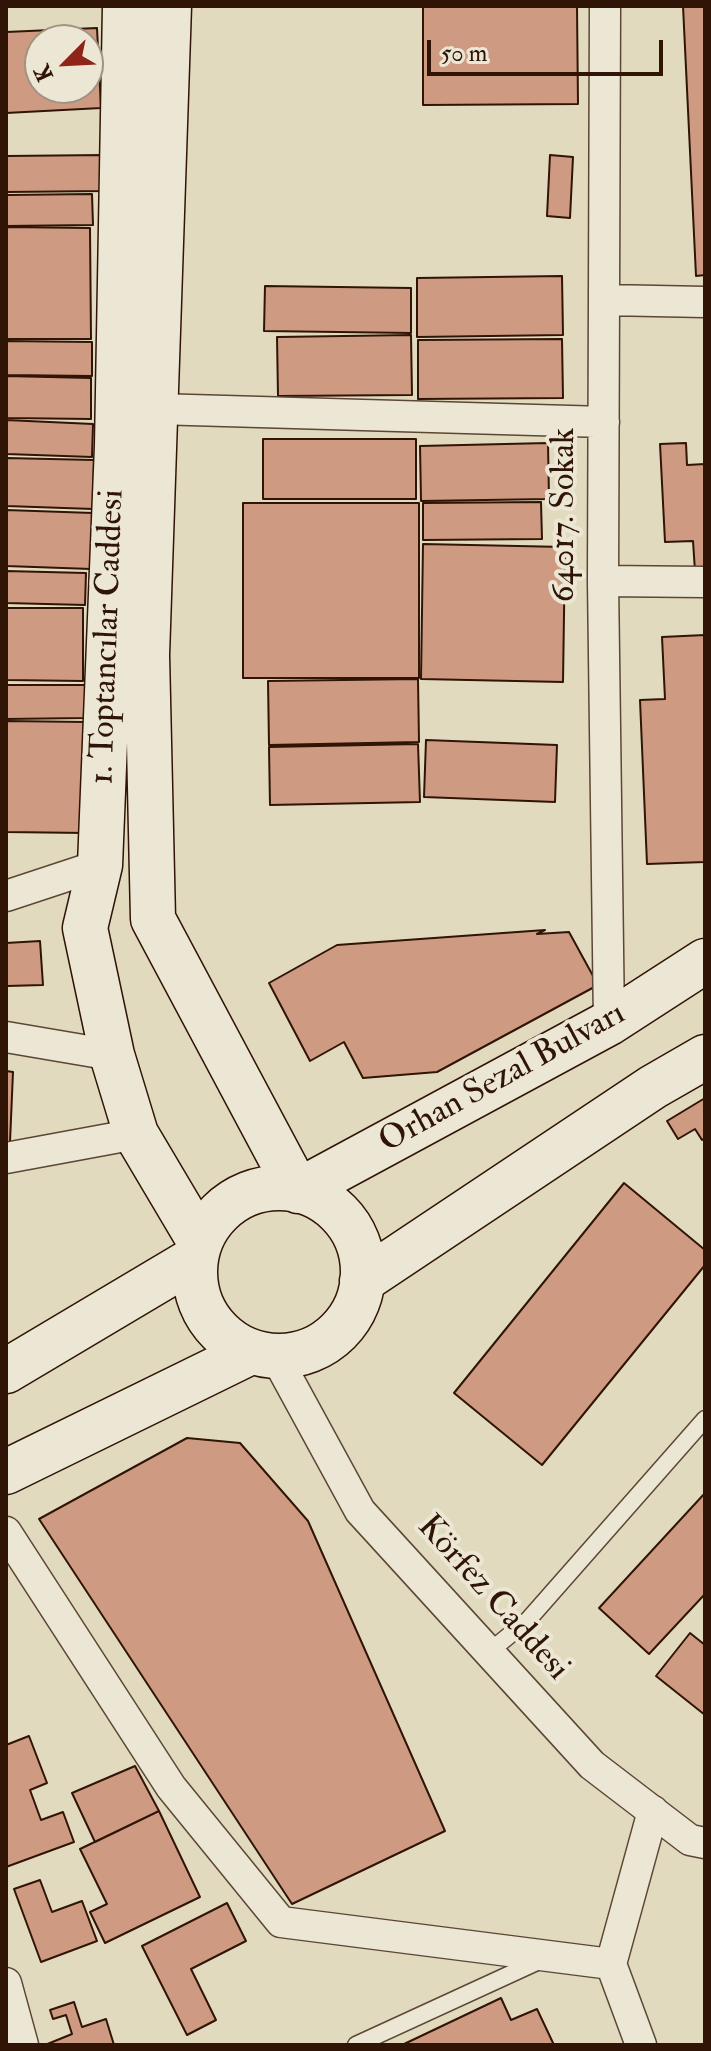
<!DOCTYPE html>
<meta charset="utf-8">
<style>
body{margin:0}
#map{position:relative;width:711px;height:2051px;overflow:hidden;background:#e2dabf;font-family:"IM FELL Double Pica",serif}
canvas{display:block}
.frame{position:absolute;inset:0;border:8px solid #301405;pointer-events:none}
.north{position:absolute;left:24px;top:24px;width:80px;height:80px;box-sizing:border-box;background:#ece7d5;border:2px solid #a19382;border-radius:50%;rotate:246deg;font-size:22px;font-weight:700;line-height:32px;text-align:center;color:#301405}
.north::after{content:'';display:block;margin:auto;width:28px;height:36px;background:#8f2418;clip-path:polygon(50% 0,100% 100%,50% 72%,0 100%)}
.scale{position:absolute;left:427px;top:40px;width:236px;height:36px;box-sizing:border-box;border:4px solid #301405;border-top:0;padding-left:10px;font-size:24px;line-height:28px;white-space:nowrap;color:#301405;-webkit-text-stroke:6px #ece7d5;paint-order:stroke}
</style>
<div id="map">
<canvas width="711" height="2051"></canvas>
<div class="frame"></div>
<div class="north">K</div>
<div class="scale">50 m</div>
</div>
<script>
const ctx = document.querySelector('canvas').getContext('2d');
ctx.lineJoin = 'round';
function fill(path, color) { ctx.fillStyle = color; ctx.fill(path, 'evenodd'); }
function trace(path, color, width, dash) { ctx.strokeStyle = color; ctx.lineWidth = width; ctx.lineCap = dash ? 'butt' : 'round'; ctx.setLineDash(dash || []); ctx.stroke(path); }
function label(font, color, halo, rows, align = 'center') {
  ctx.font = font + ' "IM FELL Double Pica",serif'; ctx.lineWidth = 8; ctx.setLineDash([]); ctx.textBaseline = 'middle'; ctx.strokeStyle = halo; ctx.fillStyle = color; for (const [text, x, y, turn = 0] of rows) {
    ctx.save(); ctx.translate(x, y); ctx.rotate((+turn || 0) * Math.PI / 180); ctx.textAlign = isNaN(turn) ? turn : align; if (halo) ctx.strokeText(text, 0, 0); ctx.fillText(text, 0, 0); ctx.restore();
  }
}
const building = new Path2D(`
 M423,6H577L578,104L423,105Z
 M683,6H705V275L696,276Z
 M97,28L101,108L6,113V32ZM40,40H88V88H40Z
 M105,155L106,191L6,192V156Z
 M550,155L573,157L570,218L547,216Z
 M92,194L93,225L6,226V195Z
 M6,227L90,228L91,339H6Z
 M562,276L563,335L417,337V278Z
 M265,286L411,288V333L264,331Z
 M411,335L412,395L278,396L277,337Z
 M562,339L563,398L418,399V340Z
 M6,341L92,342V376L6,375Z
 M6,376L91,378V419L6,418Z
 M6,420L93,424L92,457L6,454Z
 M263,439H416V499H263Z
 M548,443L549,499L421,501L420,446Z
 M686,443L687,465L705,464V571H695L693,541L665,542L660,444Z
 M6,458L94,460L93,509L6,506Z
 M541,502L542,539L423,540V503Z
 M243,503H419V678H243Z
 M6,510L93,513L91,569L6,566Z
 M423,544L565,547L563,682L421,679Z
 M6,571L86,573L85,605L6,603Z
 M6,608H83V681L6,680Z
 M705,635V862L647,864L640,700L665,699L662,637Z
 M418,679L419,742L269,745L268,681Z
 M6,685H86V718L6,719Z
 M6,721L86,722V833L6,832Z
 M426,740L557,745L555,802L424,797Z
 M418,744L420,802L270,805L269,747Z
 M545,930L537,934L569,932L598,985L437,1072L363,1078L344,1042L310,1061L269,983L337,945Z
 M40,941L43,985L7,986L6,943Z
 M6,1071L13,1072L10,1142H6Z
 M705,1098V1138L702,1140L695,1129L678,1139L667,1121Z
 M624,1183L705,1250V1265L542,1465L454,1393Z
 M187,1438L240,1443L308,1521L445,1831L292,1904L39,1519Z
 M705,1493V1594L649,1654L599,1608Z
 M690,1633L705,1645V1715L656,1676Z
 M29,1736L47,1783L30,1790L41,1820L63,1812L74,1842L6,1867V1745Z
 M135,1766L159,1811L95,1842L72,1793Z
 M159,1811L200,1897L105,1943L90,1912L107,1904L80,1849Z
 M40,1880L52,1912L82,1901L97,1941L41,1962L14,1889Z
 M227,1903L246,1941L191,1969L216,2020L187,2035L142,1946Z
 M501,1998L511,2020L537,2009L554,2045H402Z
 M74,2002L82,2027L106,2019L114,2045H45L72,2034L66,2015L53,2019L50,2010Z`);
fill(building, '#ce9b82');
trace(building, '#301405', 2);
const lane = new Path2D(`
 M489,1652L528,1620L705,1419
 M356,2045L541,1960`);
const street = new Path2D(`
 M605,6L603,581L609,1023
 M606,300L705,302
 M156,409L604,422
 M603,581L705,582
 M6,896L100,865
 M6,1037L112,1055
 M6,1158L136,1134
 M276,1357L360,1511L592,1765L690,1840L705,1843
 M6,1532L171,1787L281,1922L611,1964
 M6,1983L23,2045
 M641,2045L611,1964L653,1811`);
const secondary = new Path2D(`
 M125,6L117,446L100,865L85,928L112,1055L136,1134L200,1242
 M169,6L147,655L153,919L298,1191L609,1023L705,961
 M195 1272a84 84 0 1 1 168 0a84 84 0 1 1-168 0Z
 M362,1281L653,1087L705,1057
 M6,1371L196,1258
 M6,1472L251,1352`);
trace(lane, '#5c4634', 19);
trace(street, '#5c4634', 33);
trace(secondary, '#301405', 47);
trace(lane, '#ece7d5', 16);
trace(street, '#ece7d5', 30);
trace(secondary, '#ece7d5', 44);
label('34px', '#301405', '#ece7d5', [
 ["64017. Sokak",566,515,-90],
 ["1. Toptancılar Caddesi",109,637,-88],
 ["Orhan Sezal Bulvarı",503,1079,-29],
 ["Körfez Caddesi",492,1599,48]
]);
</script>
